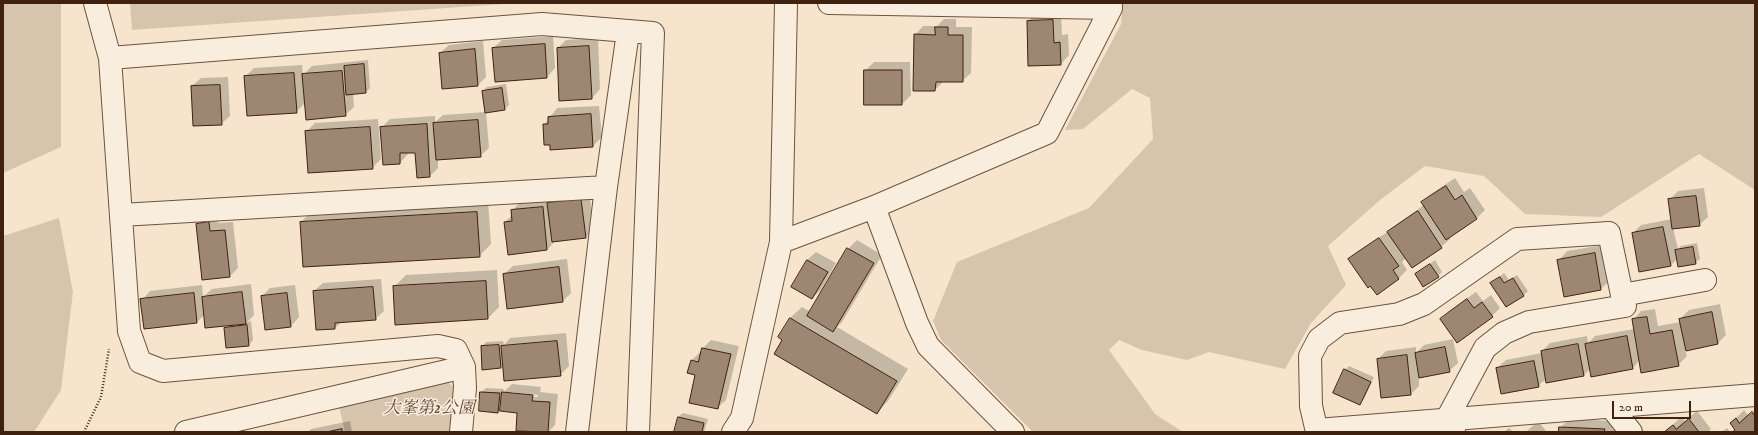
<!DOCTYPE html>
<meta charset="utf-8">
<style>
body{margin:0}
#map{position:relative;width:1758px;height:435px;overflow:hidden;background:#f6e5cc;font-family:"IM FELL DW Pica",serif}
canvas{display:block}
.frame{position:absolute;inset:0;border:4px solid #3f2110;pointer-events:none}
.scale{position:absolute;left:1612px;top:401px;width:79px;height:18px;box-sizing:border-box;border:2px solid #3f2110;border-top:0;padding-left:5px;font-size:12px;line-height:14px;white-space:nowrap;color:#3f2110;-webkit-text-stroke:3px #f9eede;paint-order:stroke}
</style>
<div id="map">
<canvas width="1758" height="435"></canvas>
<div class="frame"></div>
<div class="scale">20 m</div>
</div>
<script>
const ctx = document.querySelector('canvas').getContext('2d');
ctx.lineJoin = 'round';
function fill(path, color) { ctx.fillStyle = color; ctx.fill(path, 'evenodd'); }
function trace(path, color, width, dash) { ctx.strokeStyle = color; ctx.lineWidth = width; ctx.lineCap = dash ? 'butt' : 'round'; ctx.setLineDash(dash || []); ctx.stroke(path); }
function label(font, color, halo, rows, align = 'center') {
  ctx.font = font + ' "IM FELL DW Pica","Noto Serif JP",serif'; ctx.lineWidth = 3; ctx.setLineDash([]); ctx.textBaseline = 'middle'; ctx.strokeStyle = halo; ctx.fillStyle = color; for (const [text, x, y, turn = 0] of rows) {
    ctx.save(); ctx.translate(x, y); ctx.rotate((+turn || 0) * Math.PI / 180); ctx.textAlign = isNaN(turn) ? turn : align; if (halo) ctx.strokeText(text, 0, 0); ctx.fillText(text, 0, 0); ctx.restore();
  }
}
fill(new Path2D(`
 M3,3H61V147L3,173Z
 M130,3H518L132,30Z
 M1123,3H1755V190L1699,154L1601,217L1525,214L1484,176L1425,166L1380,200L1328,246L1346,285L1311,323L1285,369L1209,352L1187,360L1142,350L1119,340L1109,350L1155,414L1183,432H1033L941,340L933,321L957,262L1089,208L1153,139L1150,98L1132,89L1083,129L1065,130L1121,24Z
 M59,218L73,292L61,390L34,432H3V236Z
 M446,381L454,387L449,432H345L339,406Z`), '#d7c4ac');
fill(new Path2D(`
 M1061,12L1062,35L1068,34L1069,55L1061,64L1028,21L1037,13Z
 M944,19H956V27H972L971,73L962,81L943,82L935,90L915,35L923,26H937Z
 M553,36L555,68L547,77L493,48L502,40Z
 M598,38L600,89L592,98L558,48L566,40Z
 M483,41L486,77L478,85L440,53L449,45Z
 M368,60L370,88L366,92L353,93L354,107L345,115L305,103L296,112L245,77L254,68L302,65L303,75L312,66Z
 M874,62H910L911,95L902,104H865V71Z
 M228,77L230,116L221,124L192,86L201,78Z
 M506,84L509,105L505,109L486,112L489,148L480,156L438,159V168L430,176L416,151L408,152V154L400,163L381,128L390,119L435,116V122L443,115L486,112L483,91L487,87Z
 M599,106L602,137L593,146L551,149L544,125L557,108Z
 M378,119L381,159L372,168L306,132L315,123Z
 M1455,178L1464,192L1470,188L1485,210L1477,218L1449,237L1450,239L1441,247L1412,267L1406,258L1402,262L1407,270L1399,278L1349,259L1358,251L1389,231L1397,224L1424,205L1422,203L1431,194Z
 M1704,188L1708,217L1699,225L1673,228L1678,249L1681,246L1697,243L1700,259L1695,263L1678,258L1671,265L1633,233L1641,225L1672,219L1669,200L1678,191Z
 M589,191L594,228L586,237L555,241L547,250L505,222L512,215V211L520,202Z
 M488,201L491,244L479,256L301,222L312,211Z
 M217,214L218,223L233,222L238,268L229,277L197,224L205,216Z
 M857,240L882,255L842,322L837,327L908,369L888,401L877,413L784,340L790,318L802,307L811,312L848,249Z
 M1604,245L1609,281L1601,289L1565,295L1559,260L1567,251Z
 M816,252L836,263L821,290L812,298L807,260Z
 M567,259L571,293L563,301L504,274L513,266Z
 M1435,260L1442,272L1438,276L1416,274Z
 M497,270L499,307L488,318L394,287L406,275Z
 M1504,273L1509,280L1517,275L1528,291L1524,295L1492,283Z
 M381,279L384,311L375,319L341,322L335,328L314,291L323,283Z
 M251,284L254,315L247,322L251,321L253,340L249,345L226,328L229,325L205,314L196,323L142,300L150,291L202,285L203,297L212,289Z
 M295,285L299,317L291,326L262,296L270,288Z
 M1476,292L1483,301L1491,295L1500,308L1492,316L1441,319L1449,311Z
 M1720,304L1726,335L1718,343L1685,350L1687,356L1678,365L1640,360L1633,368H1591L1584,375L1547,378L1538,386L1497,368L1506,360L1542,353V351L1550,343L1587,336L1588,343L1595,336L1634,329L1633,320L1641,311L1655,309L1658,326L1681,322L1680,319L1689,310Z
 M566,333L569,366L560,375L503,365L501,367L482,347L486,342L503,341L504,345L510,338Z
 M1453,339L1458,363L1449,371L1419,377V386L1411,394L1382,397L1378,359L1386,351L1416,347V353L1424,345Z
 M711,340L739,346L726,400L717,408L697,374L691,361L700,352H702L703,348Z
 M1349,366L1374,377L1364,399L1360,403L1345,370Z
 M512,384L541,387L540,392L558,394L555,425L548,432L517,430L518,412L502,407L497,412L480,410L481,392L486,388L504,389L503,393ZM509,392L538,395V397L509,394Z
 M1755,409V432H1733L1736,429L1731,423L1744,410L1748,415Z
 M1697,411L1711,429L1708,432H1665L1681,417L1685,421Z
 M683,413L708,419L704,432H675L678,417Z
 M1569,419L1613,421L1612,429H1622V432H1560V428Z
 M350,421L352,432H308L311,429Z
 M1538,421L1547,432H1526Z
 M1509,428L1513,432H1504Z
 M1727,428L1730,432H1722Z`), '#0003');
const building = new Path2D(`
 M1053,20L1054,43L1060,42L1061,65L1028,66L1027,21Z
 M935,27H948V35H963V82H936L935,91H913L914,34L935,35Z
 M545,44L547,78L495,82L492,48Z
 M589,46L592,99L559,101L557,48Z
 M475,49L478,86L442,89L439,53Z
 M364,64L366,93L346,95L344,66Z
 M864,70H902V105H864Z
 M342,71L346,116L306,120L302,74Z
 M294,73L297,113L247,116L244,76Z
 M220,85L222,125L193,126L191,86Z
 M502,88L505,110L485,113L482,91Z
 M591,114L593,147L550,150V145H544L543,124H548V117Z
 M478,120L481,157L436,160L433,123Z
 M427,124L430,177L417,178L415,153H400V164L383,165L380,127Z
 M370,127L373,169L308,173L305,131Z
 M1446,186L1455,200L1462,195L1477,219L1446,240L1421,202Z
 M1696,196L1700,226L1672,229L1668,199Z
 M581,199L586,238L552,242L547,203Z
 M543,207L547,250L508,255L504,222L512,221L511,210Z
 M1418,211L1442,248L1412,268L1387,232Z
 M477,212L480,257L303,267L300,222Z
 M209,222L210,231L225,230L230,277L202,280L196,224Z
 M1663,227L1671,266L1639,272L1632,233Z
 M1379,238L1399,266L1393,270L1399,279L1377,295L1370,286L1368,288L1348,259Z
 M1693,247L1696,264L1678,267L1675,250Z
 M847,248L874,263L833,332L807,316Z
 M1595,253L1601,290L1564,297L1557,260Z
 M807,260L828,272L812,299L791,287Z
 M1430,264L1439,277L1423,287L1415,274Z
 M559,267L563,302L507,309L503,274Z
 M1500,277L1504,283L1513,278L1524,296L1506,307L1490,283Z
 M486,281L488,319L395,325L393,286Z
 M373,287L376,320L335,323V329L316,330L313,291Z
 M242,292L246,324L205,328L202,297Z
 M194,293L197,323L144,329L140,299Z
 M287,293L291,327L265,330L261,296Z
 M1467,299L1474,308L1482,302L1493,317L1457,343L1440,319Z
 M1712,312L1718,344L1686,351L1679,319Z
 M1647,317L1650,334L1672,330L1679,366L1641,373L1632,319Z
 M790,318L897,381L877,414L774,354L782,340L778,337Z
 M247,325L249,346L226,348L224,328Z
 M1627,336L1633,369L1591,377L1585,344Z
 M557,341L561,376L504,381L501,346Z
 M1578,344L1584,376L1546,383L1541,351Z
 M499,345L501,368L482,370L481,346Z
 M1445,347L1450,372L1419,378L1415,353Z
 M702,348L731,354L718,409L689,403L695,375L687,373L691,360L698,362Z
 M1407,355L1411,395L1381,398L1377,359Z
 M1534,361L1539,387L1501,394L1496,368Z
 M1344,369L1371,382L1360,405L1333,393Z
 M480,392L500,393L498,413L479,411Z
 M502,392L533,395L532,401L550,402L548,432L516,431L517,413L500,411Z
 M1752,412L1755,416V432H1732L1735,430L1730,423L1736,418L1739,423Z
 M678,417L704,423L702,432H674Z
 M1689,419L1699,432H1664L1673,425L1676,429Z
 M1559,427L1605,429L1604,432H1559Z
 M342,429V432H327Z`);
fill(building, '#9e8772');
trace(building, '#3f2110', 1);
const minor = new Path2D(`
 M95,3L110,58L129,331L140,362L163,371L438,346L456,350L464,367L465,388L461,432
 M829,3L1111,8
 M110,58L542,24L653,33L638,432
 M874,207L917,323L928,346L1013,432
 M121,215L606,187
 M781,242L786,3
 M1611,407L1631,432
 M1454,429L1447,419L1485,348L1504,333L1529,322L1625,306L1622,295L1705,280
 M1317,430L1755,395
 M186,432L464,367
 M577,432L606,187L628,32
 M733,432L742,418L781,242L874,207L1047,133L1111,8V3
 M1317,432L1311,406L1310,356L1319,339L1340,323L1399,314L1424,304L1517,239L1609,233L1622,295`);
trace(minor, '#6d523f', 24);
trace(new Path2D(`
 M84,432L101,397L109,349`), '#3f2110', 2.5, [1, 2]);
trace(minor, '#f9eede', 22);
label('italic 17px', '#654a37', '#f9eede', [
 ["大峯第2公園",429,409]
]);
</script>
